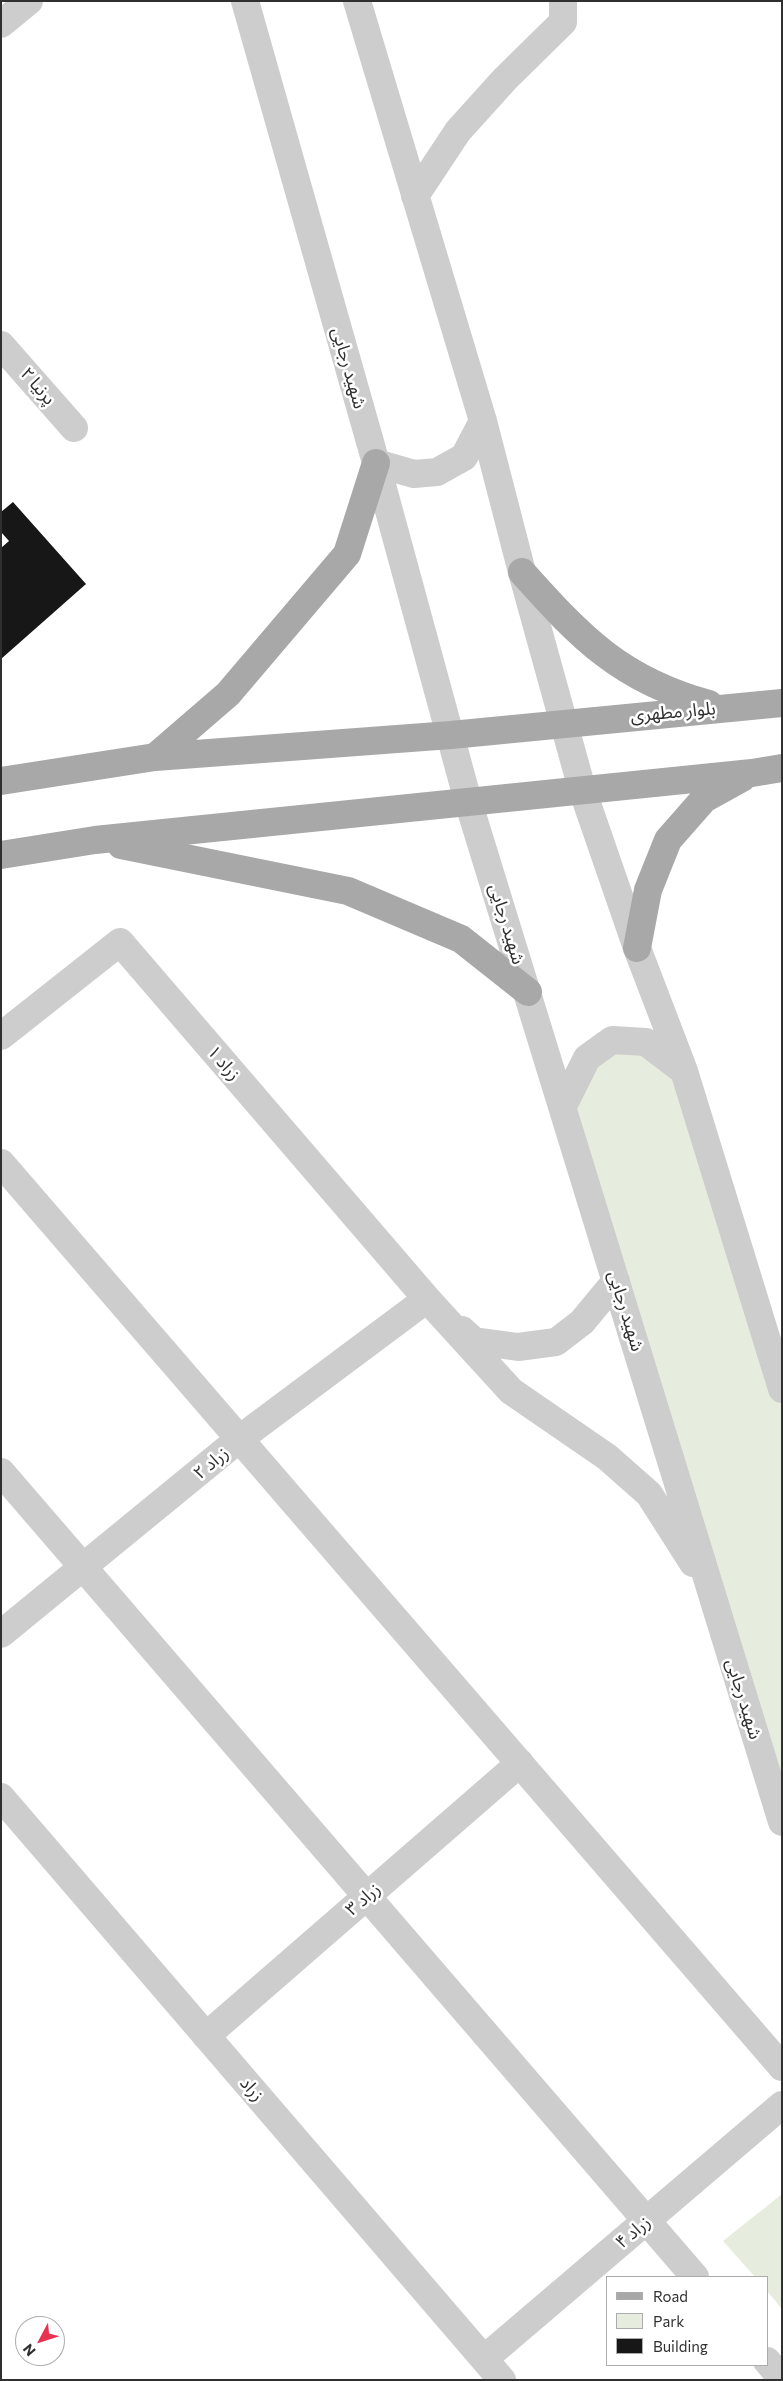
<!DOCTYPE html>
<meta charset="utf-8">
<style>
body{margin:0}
#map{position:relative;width:783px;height:2381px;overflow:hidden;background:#fff;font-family:Commissioner,sans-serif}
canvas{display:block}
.frame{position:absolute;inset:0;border:2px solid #303030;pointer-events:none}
.legend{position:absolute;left:606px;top:2276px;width:162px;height:90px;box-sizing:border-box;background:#fff;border:1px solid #acacac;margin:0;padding:6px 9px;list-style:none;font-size:15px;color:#303030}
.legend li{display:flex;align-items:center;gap:10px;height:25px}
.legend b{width:25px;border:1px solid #acacac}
.north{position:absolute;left:15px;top:2316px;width:50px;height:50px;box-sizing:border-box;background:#fff;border:1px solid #acacac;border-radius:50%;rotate:230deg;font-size:14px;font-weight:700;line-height:20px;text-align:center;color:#303030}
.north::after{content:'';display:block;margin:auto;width:18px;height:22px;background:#e63352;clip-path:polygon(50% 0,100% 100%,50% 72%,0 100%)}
</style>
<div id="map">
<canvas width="783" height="2381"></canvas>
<div class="frame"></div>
<ul class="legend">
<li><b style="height:6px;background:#a8a8a8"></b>Road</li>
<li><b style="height:14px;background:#e7edde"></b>Park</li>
<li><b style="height:14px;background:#171717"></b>Building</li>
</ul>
<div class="north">N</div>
</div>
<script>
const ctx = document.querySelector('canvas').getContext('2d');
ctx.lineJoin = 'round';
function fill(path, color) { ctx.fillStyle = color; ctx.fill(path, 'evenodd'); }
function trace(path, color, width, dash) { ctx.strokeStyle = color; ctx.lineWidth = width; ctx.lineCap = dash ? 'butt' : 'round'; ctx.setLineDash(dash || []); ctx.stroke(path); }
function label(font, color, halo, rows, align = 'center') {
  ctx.font = font + ' Commissioner,"Noto Sans Arabic",sans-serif'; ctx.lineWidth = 5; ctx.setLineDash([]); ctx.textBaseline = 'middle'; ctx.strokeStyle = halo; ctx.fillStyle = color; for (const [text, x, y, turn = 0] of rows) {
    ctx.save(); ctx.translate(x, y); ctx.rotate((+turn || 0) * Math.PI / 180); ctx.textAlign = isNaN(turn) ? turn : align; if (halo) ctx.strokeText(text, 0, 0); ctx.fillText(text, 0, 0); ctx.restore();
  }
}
fill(new Path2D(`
 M612,1040L684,1071L782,1389V1822L563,1106Z
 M782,2194V2309L767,2291V2277H755L723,2241Z`), '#e7edde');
fill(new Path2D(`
 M13,502L86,584L1,659V548L9,541L1,532V512Z`), '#171717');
trace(new Path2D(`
 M245,1L376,463L468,801L782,1822
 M357,1L483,421L522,572L582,789L637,948L684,1071L782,1389
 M1,24L29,1
 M415,196L458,131L505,79L563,22V1
 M1,345L74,428
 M376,463L414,474L437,472L464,457L483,421
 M1,1036L120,942L427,1299L511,1391L607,1457L649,1494L693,1563
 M563,1106L587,1058L612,1040L646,1042L684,1071
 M1,1163L782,2067
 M462,1330L474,1341L518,1347L556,1342L582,1322L616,1281
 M1,1472L695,2277
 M1,1634L238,1440L427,1299
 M1,1797L502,2380
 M206,2036L520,1763
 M484,2359L782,2105
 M767,2361L782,2379`), '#cdcdcd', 28);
trace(new Path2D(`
 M522,572C581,638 621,680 709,704
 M155,757L228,694L347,554L376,463
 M1,781L155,757L451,735L782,703
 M121,845L348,891L461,939L528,992
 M1,855L95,840L752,773L782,768
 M637,948L648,890L668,840L704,799L742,778`), '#a8a8a8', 28);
label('18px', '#303030', '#fff', [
 ["شهید رجایی",349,368,74],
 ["پرنیا ۲",38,386,49],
 ["بلوار مطهری",673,712,-5],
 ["شهید رجایی",507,924,73],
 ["زراد ۱",224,1063,49],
 ["شهید رجایی",626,1311,73],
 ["زراد ۲",211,1463,-40],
 ["شهید رجایی",744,1699,73],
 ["زراد ۳",363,1899,-41],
 ["زراد",252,2089,49],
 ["زراد ۴",633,2232,-40]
]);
</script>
